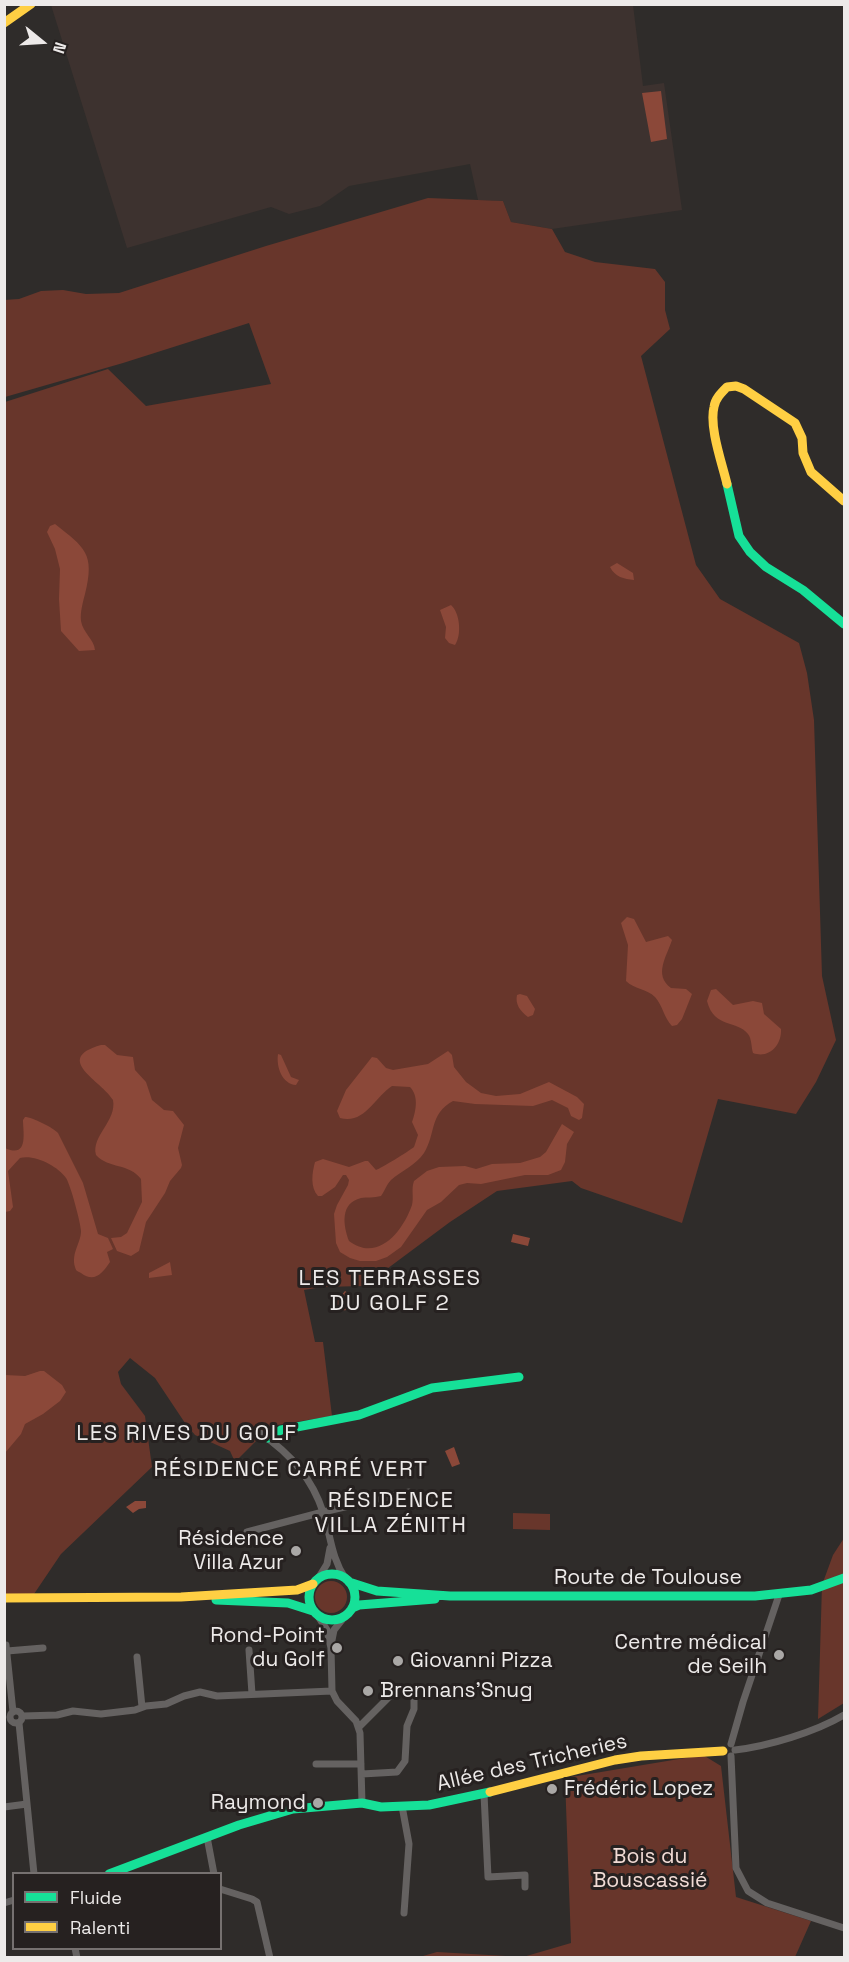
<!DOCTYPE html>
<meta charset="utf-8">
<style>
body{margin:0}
#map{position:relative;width:849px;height:1962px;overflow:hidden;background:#2f2c2a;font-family:"Space Grotesk",sans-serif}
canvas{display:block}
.frame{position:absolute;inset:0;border:6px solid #edeae9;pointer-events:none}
.legend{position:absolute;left:12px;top:1872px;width:210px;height:78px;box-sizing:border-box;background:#262120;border:2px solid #767170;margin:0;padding:8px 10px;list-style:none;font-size:18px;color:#edeae9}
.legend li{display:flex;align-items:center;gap:12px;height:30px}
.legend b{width:30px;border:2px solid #767170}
.north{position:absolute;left:12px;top:12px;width:60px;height:60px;-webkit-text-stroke:4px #262120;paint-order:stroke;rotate:108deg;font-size:16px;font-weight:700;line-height:24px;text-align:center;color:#edeae9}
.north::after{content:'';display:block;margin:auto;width:21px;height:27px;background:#edeae9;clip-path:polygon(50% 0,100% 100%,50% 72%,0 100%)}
</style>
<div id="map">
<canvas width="849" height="1962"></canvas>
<div class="frame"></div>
<ul class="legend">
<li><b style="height:8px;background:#16e098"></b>Fluide</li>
<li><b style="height:8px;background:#ffcf43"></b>Ralenti</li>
</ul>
<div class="north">N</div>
</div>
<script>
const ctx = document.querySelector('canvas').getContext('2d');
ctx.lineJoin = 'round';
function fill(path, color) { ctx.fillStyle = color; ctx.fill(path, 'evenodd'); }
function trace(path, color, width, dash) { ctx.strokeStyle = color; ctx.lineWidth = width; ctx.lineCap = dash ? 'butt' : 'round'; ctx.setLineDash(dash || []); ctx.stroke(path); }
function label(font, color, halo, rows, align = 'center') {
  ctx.font = font + ' "Space Grotesk",sans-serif'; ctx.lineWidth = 6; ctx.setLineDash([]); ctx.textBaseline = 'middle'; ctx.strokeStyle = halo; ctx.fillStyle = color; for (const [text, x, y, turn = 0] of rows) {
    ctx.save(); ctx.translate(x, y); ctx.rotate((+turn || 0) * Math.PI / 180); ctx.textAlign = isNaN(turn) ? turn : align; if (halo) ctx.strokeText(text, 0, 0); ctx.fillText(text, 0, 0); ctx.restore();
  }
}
fill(new Path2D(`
 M51,5H633L643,86L664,83L682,210L552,229L511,222L503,201L478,200L470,164L349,186L320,206L289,214L271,207L127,248Z`), '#3d322f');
fill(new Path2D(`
 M428,198L503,201L511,222L552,229L565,252L595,262L655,269L665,282V310L670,329L641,356L696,565L720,599L799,643L807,673L814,720L822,976L836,1040L816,1082L796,1114L718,1099L682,1223L581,1188L572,1181L497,1191L450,1222L364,1286L322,1287L304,1290L315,1342H323L332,1416L271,1426L235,1462L230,1451L195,1435L185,1423L155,1378L130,1358L118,1372L121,1384L145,1416L152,1467L61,1554L34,1594H5V402L108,369L146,406L271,384L249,323L123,363L5,397L4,300L19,299L41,291L63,290L86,294L119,293L266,246Z
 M513,1513L550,1514V1530L513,1529Z
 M844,1538V1703L818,1719L822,1585L833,1555Z
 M315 1597a16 16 0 1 1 32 0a16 16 0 1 1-32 0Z
 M703,1755L721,1766L736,1897L811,1921L795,1957L416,1958L437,1952L523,1957L571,1943L565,1778Z`), '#68362b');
fill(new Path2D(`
 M661,91L667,139L651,142L642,93Z
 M55,524C85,548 95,553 85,594C83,602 80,612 81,621C83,633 94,639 95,650L79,651L61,631L59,599L60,569L55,549L47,532L50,526Z
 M617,563L633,573L634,580C624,579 615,577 610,567Z
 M451,605C460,613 462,635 455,645L449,643L445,638L446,627L440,610Z
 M627,917L634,919L646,942L668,936L672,940C667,956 653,975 671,988L686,989L692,994L682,1019L677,1025L672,1026C664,1018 663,1006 655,997C647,989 634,989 626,981L628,945L621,923Z
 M716,989L733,1005L753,1001L762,1003L764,1014L781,1029C782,1045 769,1059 753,1053C751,1047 752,1039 748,1034C738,1020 714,1029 707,1001L711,990Z
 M520,994L527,996L535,1009L533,1015L528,1017C520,1011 515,1004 517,995Z
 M101,1045H105L117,1055L133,1057L135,1070L146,1082L152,1100L164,1110L173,1111L184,1125L178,1148L182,1165L181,1168L170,1181L165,1193L146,1222L139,1251L131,1256L117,1251L111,1238L121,1237L127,1233L142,1202L141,1179C129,1163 109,1169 96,1155C91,1136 117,1121 113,1100C102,1081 52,1059 101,1045Z
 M448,1051L452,1055L454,1067L466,1082L481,1093L496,1096L520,1094L549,1082L577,1097L584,1104L582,1118L579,1120L571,1116L568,1108L552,1100L533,1106L475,1104L453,1101C429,1114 436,1134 424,1153C416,1165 401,1171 391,1180C386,1185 385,1191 381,1196C374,1198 367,1197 361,1198C340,1203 343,1225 349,1241C378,1263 403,1231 412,1205C414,1197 411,1189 414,1181L427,1171L439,1167L465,1166L476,1169L492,1164L520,1163L540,1157L546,1152L562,1124L574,1132L567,1144L565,1162L561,1170L548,1175H525L481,1184L467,1183L459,1185L441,1202L427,1210L401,1247L387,1257L376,1261H360L350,1258L340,1252L336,1243L334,1214L337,1205L348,1185L349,1180L346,1175H343L335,1187L322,1196H318C310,1187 312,1173 315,1162L323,1159L349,1167L365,1161H368L376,1170C380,1169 409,1151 414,1147L418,1135L412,1122C416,1111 419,1096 410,1087L392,1086C375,1097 364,1125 340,1118L337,1111L346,1090L372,1057L377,1058L386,1068L393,1070L428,1064Z
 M278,1054L281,1055L291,1077L299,1080L296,1085C282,1084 276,1067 278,1054Z
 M25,1117C32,1117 54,1128 58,1133L83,1183L98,1234L108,1238L113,1249L107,1252L110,1262C102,1274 94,1283 81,1273C77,1271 76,1271 75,1267C71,1253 81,1243 81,1231C81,1224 70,1183 66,1178C58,1166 34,1154 20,1158L8,1171L13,1207L10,1211L5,1212V1148C29,1159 23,1132 23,1120Z
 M513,1234L530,1238L528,1246L511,1242Z
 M170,1262L172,1275L149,1278V1273Z
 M345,1291L352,1296L346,1303L347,1310L337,1311V1301Z
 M40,1371H44L62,1385L66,1392L60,1401L43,1414L25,1424L21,1434L5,1453V1375L25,1376Z
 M454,1447L460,1464L452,1467L445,1451Z
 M135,1501H146V1508L139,1509L133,1513L126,1507Z`), '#8b4839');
trace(new Path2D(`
 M260,1433C290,1453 312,1478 323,1512C331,1536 331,1557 345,1578
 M247,1532L323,1512L409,1492
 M319,1577L327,1564L330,1548
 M318,1616L327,1630L331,1648L332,1691L337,1701L356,1721L360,1733L362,1803
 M6,1645L13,1712
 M331,1645L334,1630L345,1616
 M249,1650L252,1694
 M7,1651L43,1648
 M137,1657L142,1707
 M10 1717a6 6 0 1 1 12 0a6 6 0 1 1-12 0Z
 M23,1716L57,1715L73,1711L101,1714L135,1710L146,1706L166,1704L184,1696L200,1692L217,1696L332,1691
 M19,1723L34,1874
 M359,1727L395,1691L410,1688L414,1692V1709L407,1726L405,1761L397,1772L362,1774
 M731,1744L743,1702L779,1595
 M735,1750C769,1746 815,1732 844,1715
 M731,1756L736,1868L748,1891L767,1903L844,1928
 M316,1764H361
 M484,1794L488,1877L525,1875V1887
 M402,1806L409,1844L404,1913
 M4,1807L27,1804
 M207,1837L214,1874
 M220,1889L252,1899L257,1902L270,1958
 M4,1903L14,1900
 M75,1948L77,1958`), '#656261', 7);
trace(new Path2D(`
 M727,484L739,536L750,552L766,567L803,590L844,624
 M268,1438L281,1430L359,1415L432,1388L519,1377
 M309 1597a23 23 0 1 1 46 0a23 23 0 1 1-46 0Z
 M349,1582L377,1591L450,1596H755L811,1590L844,1578
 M216,1600L288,1603L313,1611
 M352,1608L359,1605L435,1599
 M109,1874L239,1825L293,1809L362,1803L381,1807L429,1805L490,1792`), '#16e098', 9);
trace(new Path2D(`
 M4,23L31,4
 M727,484C722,463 709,427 714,407C715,399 721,393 727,387L736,386L744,389L795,423L802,438L803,453L811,472L844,501
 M4,1598L181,1597L297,1590L313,1584
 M490,1792L615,1760L641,1756L723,1751`), '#ffcf43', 9);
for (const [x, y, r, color] of [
 [296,1551,6,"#aaa8a6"],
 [337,1648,6,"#aaa8a6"],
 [779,1655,6,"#aaa8a6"],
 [398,1661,6,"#aaa8a6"],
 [368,1691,6,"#aaa8a6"],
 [552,1789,6,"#aaa8a6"],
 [318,1803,6,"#aaa8a6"]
]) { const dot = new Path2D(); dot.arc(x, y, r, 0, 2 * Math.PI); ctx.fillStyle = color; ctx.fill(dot); trace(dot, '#262120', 2); }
label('21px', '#edeae9', '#262120', [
 ["Résidence",284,1539],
 ["Villa Azur",284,1563],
 ["Rond-Point",325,1636],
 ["du Golf",325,1660],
 ["Centre médical",767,1643],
 ["de Seilh",767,1667],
 ["Giovanni Pizza",410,1661,"left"],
 ["Brennans'Snug",380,1691,"left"],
 ["Frédéric Lopez",564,1789,"left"],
 ["Raymond",306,1803]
], 'right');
label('21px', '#edeae9', '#262120', [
 ["Route de Toulouse",648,1578],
 ["Allée des Tricheries",532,1763,-13]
]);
label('21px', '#f1dbd5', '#262120', [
 ["Bois du",650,1857],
 ["Bouscassié",650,1881]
]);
ctx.letterSpacing = '1.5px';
label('22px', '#edeae9', '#262120', [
 ["LES TERRASSES",390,1279],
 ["DU GOLF 2",390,1304],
 ["LES RIVES DU GOLF",187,1434],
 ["RÉSIDENCE CARRÉ VERT",291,1470],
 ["RÉSIDENCE",391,1501],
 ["VILLA ZÉNITH",391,1526]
]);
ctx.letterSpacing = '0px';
</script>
